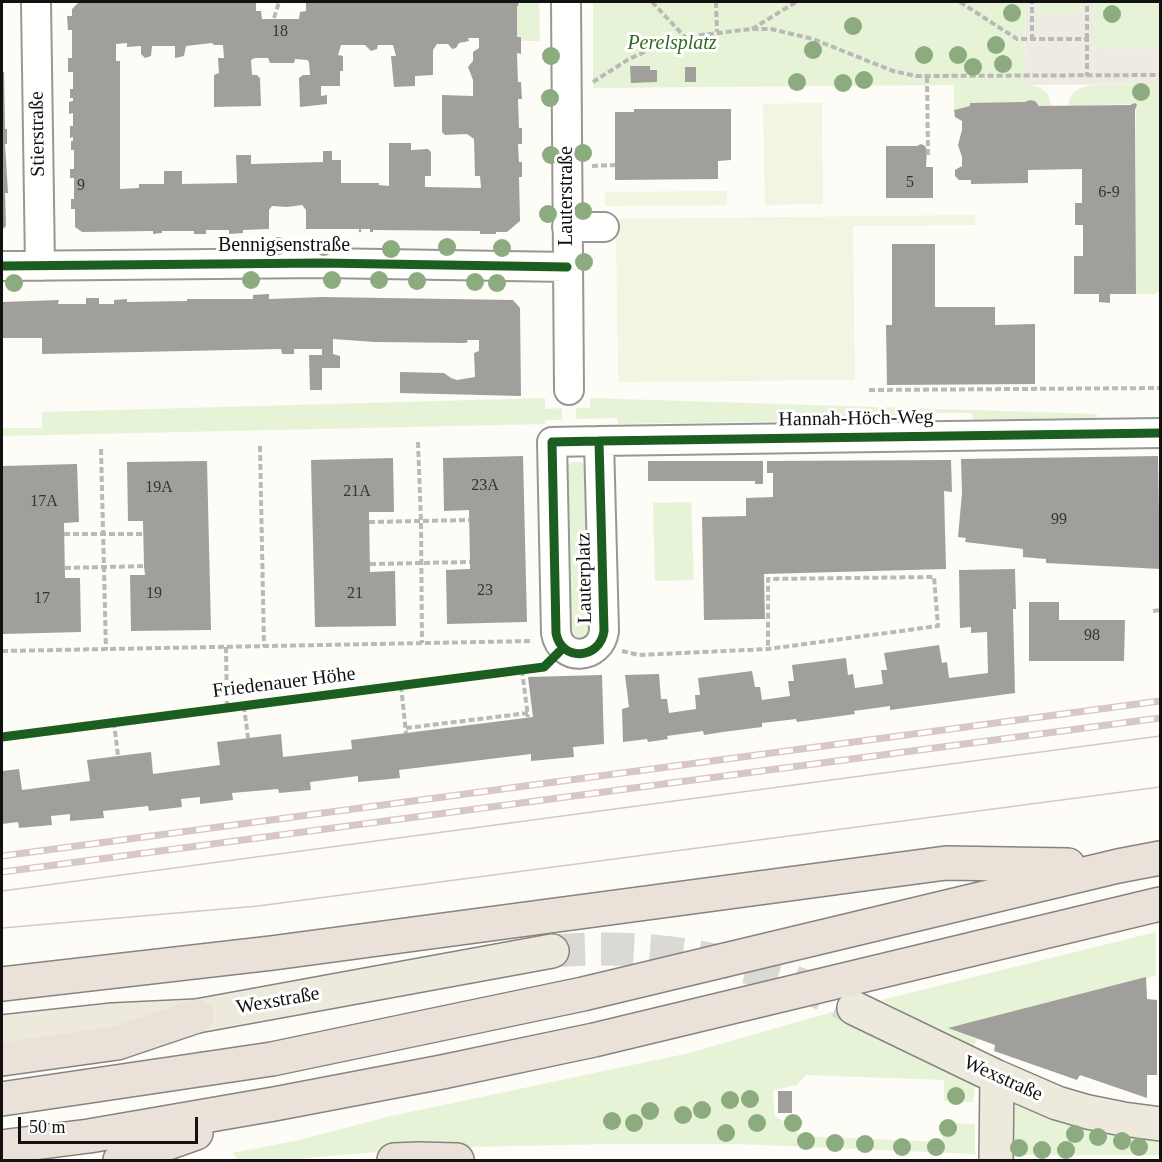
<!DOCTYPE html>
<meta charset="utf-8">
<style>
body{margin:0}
#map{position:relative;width:1162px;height:1162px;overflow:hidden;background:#fdfcf7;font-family:"Times New Roman",serif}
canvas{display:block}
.frame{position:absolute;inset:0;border:3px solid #111;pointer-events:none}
.scale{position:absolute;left:18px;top:1117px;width:180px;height:27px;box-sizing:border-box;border:3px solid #111;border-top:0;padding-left:8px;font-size:18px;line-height:21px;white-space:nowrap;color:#111;-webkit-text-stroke:4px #fff;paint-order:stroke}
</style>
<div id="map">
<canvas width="1162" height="1162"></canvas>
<div class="frame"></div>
<div class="scale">50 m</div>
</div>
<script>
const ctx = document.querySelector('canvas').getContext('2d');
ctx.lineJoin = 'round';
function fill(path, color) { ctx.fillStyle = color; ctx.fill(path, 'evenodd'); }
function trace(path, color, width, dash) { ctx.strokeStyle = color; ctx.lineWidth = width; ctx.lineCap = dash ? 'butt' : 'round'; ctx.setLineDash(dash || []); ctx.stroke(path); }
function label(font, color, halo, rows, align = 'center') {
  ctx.font = font + ' "Times New Roman",serif'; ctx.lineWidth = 6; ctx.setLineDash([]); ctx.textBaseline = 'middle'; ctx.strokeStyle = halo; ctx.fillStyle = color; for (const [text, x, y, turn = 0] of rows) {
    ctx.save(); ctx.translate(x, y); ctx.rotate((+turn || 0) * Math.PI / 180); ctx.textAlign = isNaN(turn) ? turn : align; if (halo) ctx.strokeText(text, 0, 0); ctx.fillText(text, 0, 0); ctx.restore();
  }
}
fill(new Path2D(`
 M521,2H539L540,41H521V37H517V7Z
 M593,2H1026L1025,85C1040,86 1050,89 1051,106H1039C1035,100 1031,99 1024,102L970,106L954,110V85L593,88Z
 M1037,2H1083V13H1037Z
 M1094,2H1160V48L1097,49L1094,44Z
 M1160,84V291L1154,294H1136V106L1134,104L1069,106C1069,92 1079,87 1092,85Z
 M545,398V409L562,408V420H546L545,424L2,436V428H42V412Z
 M590,398L1097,414V424H1091L1090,418L1029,419L1028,426H1016L1015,419H973L972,413H911V428L869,429L868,420L618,424L617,418L576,419V408H590Z
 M572,462H581L589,466L596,635L570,644L564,466Z
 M691,502L694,580L655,581L653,503Z
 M1156,932V976L949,1028L977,1039L973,1048L881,1000Z
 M832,1012L975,1086L973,1102L944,1101V1080L806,1075L797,1085L774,1090L773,1095L775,1117L779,1118L802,1136L942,1142L943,1123L975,1124V1154L737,1144H608L421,1148L284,1160H238L232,1153L295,1141L391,1116L689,1053Z
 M1016,1106L1047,1116L1160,1140V1155H1015L1012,1153L1011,1109Z`), '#e7f3d7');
fill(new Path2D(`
 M822,103L823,204L765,205L763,104Z
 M727,191V205L605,206V192Z
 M975,215L976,225L853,226L855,380L618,382L616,229L604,219Z`), '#f0f6e1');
fill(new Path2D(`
 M1026,2H1037V13H1083V2H1094V44L1097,49L1160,48V84L1025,85Z`), '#edebe2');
fill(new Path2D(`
 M79,2H256V11H261L262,19H299L300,12L306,11V2H517L519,4L517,7V37H521V54L517,53L518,82H521L522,99H518L519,128H522V144H518L519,162H522V177H519L520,221L507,232H496V234H480V231L373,230V232H370V229H361V232H359V229H306V210L302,205L287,207L272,206L269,210V229L243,230V233L229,234V230H206V234H194V231H162V233L153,234V231L82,232L75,227V209H71V199H74V178H70V169H74V150H71V141H73V137L70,138V126H73V113L69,114V102L73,101V98H70V89H73V72H68V58H72V30H68L67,16H72V9ZM468,38H479V48L473,52V61L468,67L473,80V96L442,95V132L445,135L467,134L474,139L475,176H480L481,188L425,187V176H431V152L428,149L411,150V143H389V186L379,185V183H341V160H332V151H323V162L251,164V155H236L237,183L182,184V171H164V184H139V188L120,189V61H116V44L127,43V47L141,46V54L145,58L151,56L152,46H175V58L184,56L186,46L212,43L214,45H223L224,58H218L219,73L214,75V107L261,106L260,78L257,75H252L251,60L255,58H268L270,63H294L295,59L307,60L309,62L310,75H303L299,78L300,107L327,104V95L321,96V86H340V71H343V56L338,55L341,45H365L371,51L377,49L378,45H393L396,56H391L394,87L415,86V76L433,75V50L437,44H448L452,49L456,48L459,43L469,41Z
 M630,66H650V70H657V82L631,83Z
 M685,67H696V82H685Z
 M2,72H4L5,129H7V144H5L8,193H5L6,226L2,230Z
 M1030,100L1035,101L1039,106L1130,105L1135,103L1137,105L1135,110L1136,294H1110V303L1099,302V294H1074V256H1083V225H1075V203H1082V169L1028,170V183L971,184V180H959L955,176V170L962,166V157L958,145L962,130V121L955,117L954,110L970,106V103L1024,102Z
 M634,109H731V160L718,161V179L615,180V112H634Z
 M921,144L925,146L927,150L926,167H933V198H886V146H917Z
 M892,244H935V307H995V325L1035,324V384L887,385L886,325H892Z
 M269,294V299L322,297L513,300L520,308L521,396L400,393V372L444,373L451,378L457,380L475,377L474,353L479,351V340H467L468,342L465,343L374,342L333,339V354L340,356V368H322V390H310L309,355H322V349H294V354H282L281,349L42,354V338H2V302L59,300L58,304H86V298H99V304H114V300L127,299V302L187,301V299H253V295Z
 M523,456L527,622L447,624L446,570L470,569V562L469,510L444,511L443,458Z
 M1158,456L1160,569L1046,563V559L1023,557V549L965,542L966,538L958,537L962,493L961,459Z
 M393,458L394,512H369L370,572L395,571L396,626L315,627L311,460Z
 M951,460L952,492L944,491L946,569L764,574L765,619L704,620L702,517L746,516V498L773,497V473H767V461Z
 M207,461L211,630L131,631L130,575H145L144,566L143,521H128L127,462Z
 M648,461H763V484H755V481H648Z
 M77,464L79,522L64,523L65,578H80L81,632L2,634V466Z
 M1015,569L1016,609H1013L1015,693L890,710V706L854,711L855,714L797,722L796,719L762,723V727L723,732L704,735L703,731L667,736L668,739L648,742L647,739L623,742L622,709L629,707L625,675L659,674L661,699H667L669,713L696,709L695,695H700L698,678L752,671L755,687H760L762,700L790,696L788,681H794L792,665L846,658L848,675L853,674L855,688L883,684L881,670H887L884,653L939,645L942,663L947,662L949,678L988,673L987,632L971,633V627L960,628L959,570Z
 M1029,602H1059V620H1125L1124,661H1029Z
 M602,675L604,744L573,747L574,757L531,761V754L399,770L400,778L358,782V776L310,782L311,790L279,793L278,789L232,793L233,800L200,804V797L181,799L182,807L149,811L148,806L103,811L104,818L70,821V814L51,816L52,825L19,828L18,822L2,824V771L19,769L22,790L90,781L87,760L118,756L151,752L153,774L220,765L217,742L281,734L283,757L352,749L351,740L533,717L528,677Z
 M1146,977L1147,999L1157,1000V1075H1147V1098L1080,1075L1077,1080L994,1051L995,1045L948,1028Z
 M778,1091H792V1113H778Z`), '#a19f9c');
trace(new Path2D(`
 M552,951C631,945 698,952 774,975C801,983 828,997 854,1008`), '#dad9d4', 33, [33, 16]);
const minor = new Path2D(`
 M36,2L40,266
 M566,2L569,390
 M567,227H604
 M2,266L321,263L567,267
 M599,441L604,631C600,660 561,662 556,633L552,442L599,441L1160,433`);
const major = new Path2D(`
 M854,1008L997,1077L1057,1103L1088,1112L1123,1119L1160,1124
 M2,1032L113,1020L197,1016L552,951
 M996,1160L997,1077`);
const highway = new Path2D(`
 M2,984L272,953L946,863L1068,865
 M2,1059L117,1043L197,1016
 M2,1099L272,1059L583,994L1118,866L1160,858
 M2,1147L89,1136L274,1104L442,1072L594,1040L1160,904
 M120,1160L196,1133
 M394,1160L418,1159L457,1160`);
trace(minor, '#979795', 32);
trace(major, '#858482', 36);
trace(highway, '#858482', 36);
trace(new Path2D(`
 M652,2L684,36
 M716,2L717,32
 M960,2L1017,39H1087V76
 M274,18L279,2
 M752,29L796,2
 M1087,39V2
 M1032,40V2
 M927,77L928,156
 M593,82L629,59L667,42L685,37L751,29H771L813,39L893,71L916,76L1160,75
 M592,166L615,165
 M869,390L1160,388
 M418,442L421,521L422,643
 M260,446L264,646
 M101,449L106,650
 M369,522L469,520
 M64,534H144
 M370,564L470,562
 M65,568L144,566
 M1153,611L1160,610
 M226,647L227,709
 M2,651L533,641
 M622,651L639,655L768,649L938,626L934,577L768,579V649
 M522,670L528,717
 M401,686L406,733
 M244,706L248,738
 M114,722L118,756
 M406,728L528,713
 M2,737L546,666`), '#b9b9b8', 4, [6, 3]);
trace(minor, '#fffffe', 28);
trace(major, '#ede9dc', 33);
trace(highway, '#eae1d8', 33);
trace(new Path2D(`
 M2,891L1160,736
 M2,928L258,906L1160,787`), '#d9c6c7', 1.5);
const rail = new Path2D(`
 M2,856L1160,701
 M2,872L1160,718`);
trace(rail, '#d9c6c7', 7);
trace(rail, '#fff', 4.5, [14]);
trace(new Path2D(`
 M2,266L321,263L567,267
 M599,441L604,631C600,660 561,662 556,633L552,442L599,441L1160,433
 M2,737L544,667L563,648`), '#1b5e20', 9);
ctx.fillStyle = '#8cac80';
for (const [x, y] of [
 [1012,13],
 [1112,14],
 [853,26],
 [996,45],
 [813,50],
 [924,55],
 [958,55],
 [551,56],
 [1003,64],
 [973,67],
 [864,80],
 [797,82],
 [843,83],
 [1141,92],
 [550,98],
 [583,153],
 [551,155],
 [583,211],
 [548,214],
 [278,246],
 [324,247],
 [447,247],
 [502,248],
 [391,249],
 [584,262],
 [251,280],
 [332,280],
 [379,280],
 [417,281],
 [475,282],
 [14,283],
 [497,283],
 [956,1096],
 [750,1099],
 [730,1100],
 [702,1110],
 [650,1111],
 [683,1115],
 [612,1121],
 [634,1123],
 [757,1123],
 [793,1123],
 [948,1128],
 [726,1133],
 [1075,1134],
 [1098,1137],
 [806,1141],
 [1122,1141],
 [835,1143],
 [865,1144],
 [902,1147],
 [936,1147],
 [1139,1147],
 [1019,1148],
 [1042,1150],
 [1066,1150]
]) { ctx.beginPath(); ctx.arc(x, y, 9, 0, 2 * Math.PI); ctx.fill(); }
label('16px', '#353434', null, [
 ["18",280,32],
 ["5",910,183],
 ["9",81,186],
 ["6-9",1109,193],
 ["23A",485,486],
 ["19A",159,488],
 ["21A",357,492],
 ["17A",44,502],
 ["99",1059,520],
 ["23",485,591],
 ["19",154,594],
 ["21",355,594],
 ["17",42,599],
 ["98",1092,636]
]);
label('italic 20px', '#2f6b1f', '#fff', [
 ["Perelsplatz",672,44]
]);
label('20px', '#111', '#fff', [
 ["Stierstraße",38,134,-91],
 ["Lauterstraße",567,196,-90],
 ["Bennigsenstraße",284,246],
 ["Hannah-Höch-Weg",856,419,-1],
 ["Lauterplatz",585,578,-91],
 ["Friedenauer Höhe",284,683,-7],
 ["Wexstraße",278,1001,-10],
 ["Wexstraße",1003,1079,24]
]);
</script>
